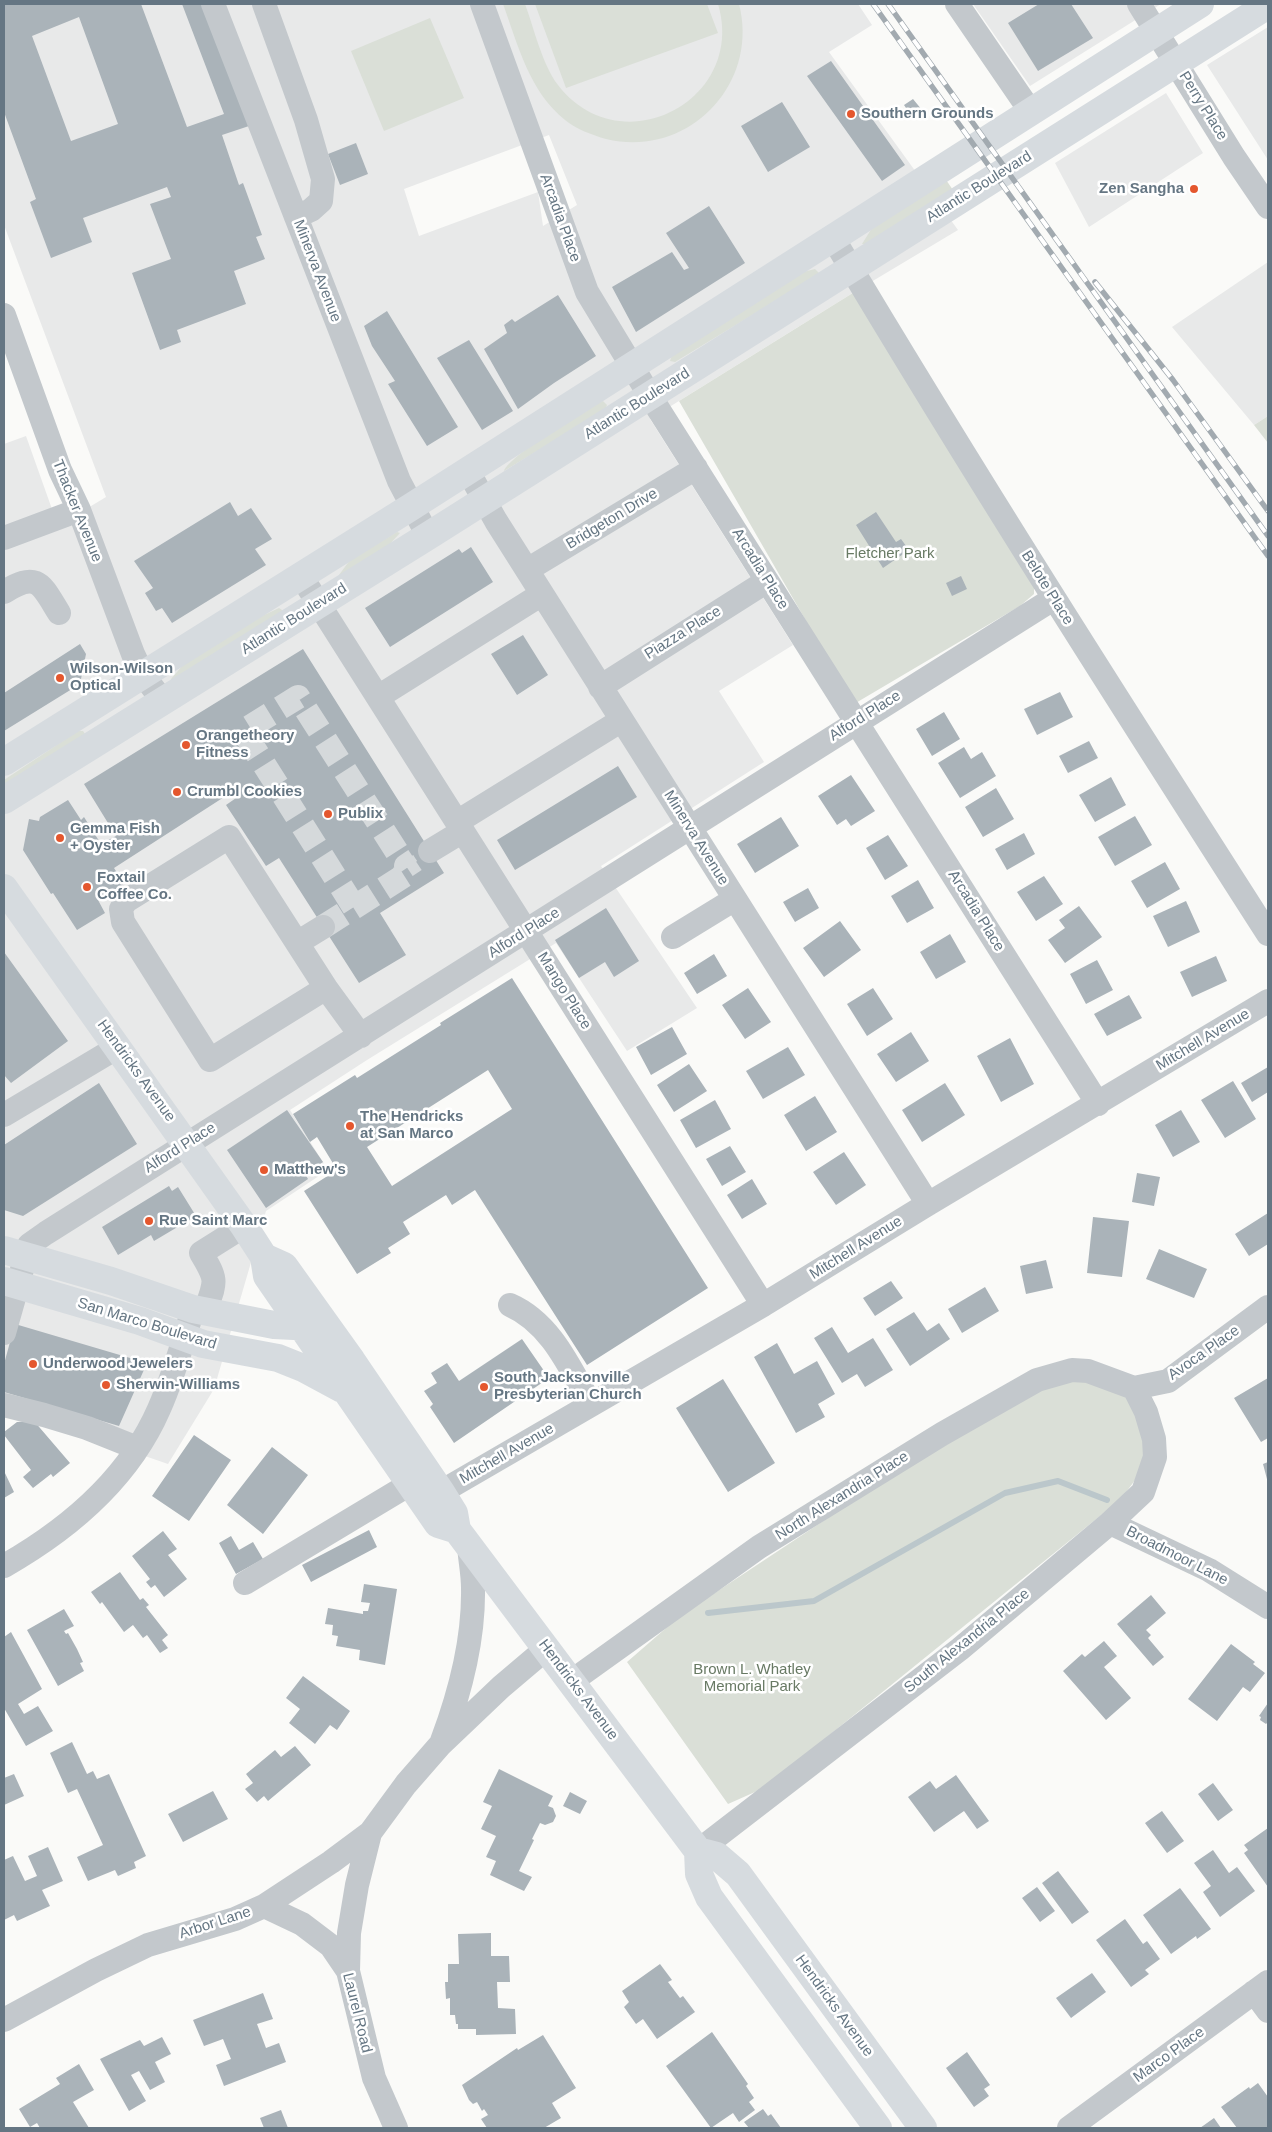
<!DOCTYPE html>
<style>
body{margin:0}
#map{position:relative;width:1272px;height:2132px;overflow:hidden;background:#fafaf8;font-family:Helvetica,sans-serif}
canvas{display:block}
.frame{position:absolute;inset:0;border:5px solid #657683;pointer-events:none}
</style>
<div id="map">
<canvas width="1272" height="2132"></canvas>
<div class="frame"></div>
</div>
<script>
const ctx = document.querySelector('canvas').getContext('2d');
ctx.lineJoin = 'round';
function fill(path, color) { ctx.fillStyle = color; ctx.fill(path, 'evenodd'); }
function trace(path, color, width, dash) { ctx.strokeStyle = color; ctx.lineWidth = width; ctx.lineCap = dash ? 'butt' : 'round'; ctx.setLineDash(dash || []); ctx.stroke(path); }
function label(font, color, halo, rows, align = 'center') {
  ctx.font = font + ' Helvetica,sans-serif'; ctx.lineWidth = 5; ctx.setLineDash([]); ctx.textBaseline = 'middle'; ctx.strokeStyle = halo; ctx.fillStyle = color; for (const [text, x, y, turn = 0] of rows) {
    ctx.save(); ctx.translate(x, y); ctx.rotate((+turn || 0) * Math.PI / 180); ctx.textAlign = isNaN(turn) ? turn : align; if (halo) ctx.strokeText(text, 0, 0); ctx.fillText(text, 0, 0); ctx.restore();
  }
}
fill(new Path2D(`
 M4,4H858L872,25L829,52L958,230L856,291L650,419L793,645L719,691L764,762L601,866L697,1008L627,1051L556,943L367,1060L290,1110L328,1170L266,1211L214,1389L168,1464L44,1421L4,1416V444L26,436L58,526L106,497L4,225ZM549,135L577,205L543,226L538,192L419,236L404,189Z
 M973,4H1161L1030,86Z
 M1268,27V160L1207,65Z
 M1166,93L1203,153L1089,227L1055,163Z
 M1268,262V416L1254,425L1172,327Z`), '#e8e9e9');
fill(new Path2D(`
 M503,4H525C534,28 542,64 558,85C620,166 747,101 718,4H739C760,85 687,159 606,139C592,135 576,129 565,120C529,91 518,45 503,4Z
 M535,4H707L718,33L566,88Z
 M430,18L464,98L384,131L351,51Z
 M944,177L953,190L867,244H862L872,228Z
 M815,269L819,273L813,278L675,362L670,361L672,355L803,272Z
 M856,291L1034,584V594L1020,606L854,704L679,401Z
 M603,401L607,405L605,410L504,471C507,458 588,406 603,401Z
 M1268,416V443L1254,425Z
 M397,532L400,533L386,548L342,576L339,575L350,560Z
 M279,608L282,610V614L172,681L171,679L183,665L262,616Z
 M78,731H83L85,734L4,789V780Z
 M1086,1378L1129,1394L1148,1440L1141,1472L1121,1499L764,1788L728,1804L627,1662L680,1616L944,1441L1038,1385Z`), '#dadfd7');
trace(new Path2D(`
 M708,1613L814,1601L1005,1493L1058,1481L1107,1500`), '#bbc7cb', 6);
fill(new Path2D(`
 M4,4H141L187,127L224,114L182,4H203L249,126L222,135L239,185L243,183L262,235L256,237L265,259L234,271L246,304L177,330L181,342L160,350L132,273L171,259L150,204L171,197L167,187L83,218L92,242L51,258L30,202L36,199L4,112ZM79,17L118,124L71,141L32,36Z
 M1039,4H1071L1093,38L1038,71L1008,23Z
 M831,61L905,165L882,181L807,76Z
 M913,99L922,110L912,117L904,105Z
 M782,102L810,147L768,172L741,126Z
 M356,143L368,174L340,185L328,154Z
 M709,206L745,263L636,332L612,287L672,252L684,270L689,268L666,233Z
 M558,295L596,356L554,383L518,409L484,349L507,333L504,325L512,319L515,322Z
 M387,311L458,427L427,446L388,384L395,381L372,346L364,326Z
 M469,340L513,411L482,430L437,358Z
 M230,502L238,516L251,508L272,539L255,549L266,565L172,623L162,608L156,611L145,593L153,588L134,561Z
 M876,512L896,542L901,539L909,550L883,568L856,525Z
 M471,547L493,582L390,647L365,608L459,549L462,553Z
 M961,576L967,589L952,596L946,583Z
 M523,635L548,675L517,695L491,654Z
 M80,644L86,654L80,684L4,731V693Z
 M303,649L444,873L380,913L406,955L359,983L279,858L266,866L226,805L239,796L235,790L114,868L124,884L98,900L105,913L77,930L53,893L51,894L23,850L29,819L39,821L40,817L68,800L81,820L84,817L101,844L116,836L84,784Z
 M1060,692L1073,717L1037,735L1024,709Z
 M944,712L960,739L932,756L916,729Z
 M1089,741L1098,758L1068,773L1059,756Z
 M964,747L971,759L982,752L996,776L960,798L938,763Z
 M618,766L637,797L515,870L497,840Z
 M851,775L875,811L851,826L846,819L837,825L818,796Z
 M1111,777L1126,805L1095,822L1079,795Z
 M996,788L1014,819L983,837L965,807Z
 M1135,816L1152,845L1115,866L1098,837Z
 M781,817L799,846L755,873L737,844Z
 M1024,833L1035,854L1007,870L995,849Z
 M888,835L908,866L885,880L866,848Z
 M1165,862L1180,889L1147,908L1131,881Z
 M1044,876L1063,904L1036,921L1017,892Z
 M918,880L934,908L907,923L891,896Z
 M808,888L819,908L795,922L783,902Z
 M1186,901L1200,932L1168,947L1153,916Z
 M1079,906L1102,937L1065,963L1048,940L1065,928L1059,920Z
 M606,908L639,961L614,977L605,962L579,978L555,940Z
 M840,921L861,950L824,977L803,948Z
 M950,934L966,962L936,979L920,952Z
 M4,952L68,1041L11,1083L4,1075Z
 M714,954L727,976L697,994L684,973Z
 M1216,956L1227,981L1192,997L1180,972Z
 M1097,960L1113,990L1086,1004L1070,974Z
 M512,978L708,1288L587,1365L475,1190L452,1205L446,1195L403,1222L410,1234L388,1248L391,1253L357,1274L304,1191L337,1170L317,1137L310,1142L293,1114L355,1075L357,1078L441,1025L440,1023ZM488,1070L512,1109L392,1186L367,1147Z
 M748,988L771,1022L745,1039L722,1005Z
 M873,988L893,1019L867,1036L847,1004Z
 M1129,995L1142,1018L1107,1036L1094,1014Z
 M672,1027L687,1054L651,1075L636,1047Z
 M911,1032L929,1061L896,1082L877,1054Z
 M1010,1038L1034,1084L1001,1102L977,1056Z
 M788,1047L805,1075L763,1099L746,1071Z
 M689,1064L707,1091L674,1112L657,1085Z
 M1268,1067V1092L1252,1102L1241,1083Z
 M1233,1081L1256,1119L1225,1138L1201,1100Z
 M99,1083L137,1144L23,1216L4,1210V1145Z
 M945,1083L965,1115L922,1142L902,1110Z
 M815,1096L837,1132L806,1151L784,1115Z
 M715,1100L731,1129L696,1148L680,1120Z
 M287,1110L323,1162L305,1174L308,1179L266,1208L227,1150Z
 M1181,1110L1200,1142L1173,1157L1155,1125Z
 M730,1146L746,1172L722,1186L706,1159Z
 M844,1152L866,1185L836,1205L813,1172Z
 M1137,1173L1160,1177L1154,1206L1132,1202Z
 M752,1179L767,1204L742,1219L727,1195Z
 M169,1186L172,1191L178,1187L196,1216L154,1241L151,1235L118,1255L102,1227Z
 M1268,1213V1244L1249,1256L1235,1234Z
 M1093,1217L1129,1221L1122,1277L1087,1273Z
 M1159,1249L1207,1269L1194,1298L1146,1279Z
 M1046,1260L1053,1288L1026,1294L1020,1266Z
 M891,1281L903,1298L875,1316L863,1298Z
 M985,1287L999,1311L962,1333L948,1309Z
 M914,1312L927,1331L939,1323L950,1339L910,1366L886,1329Z
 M15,1324L147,1363L119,1426L4,1392V1364Z
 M832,1327L848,1353L873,1338L893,1370L865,1387L857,1374L842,1383L814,1338Z
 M522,1339L549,1378L454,1443L430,1407L433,1404L424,1391L437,1383L431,1373L447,1363L459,1381Z
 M777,1343L794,1374L817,1361L835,1394L818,1404L825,1417L796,1433L754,1357Z
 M1268,1378V1438L1261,1442L1234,1398Z
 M723,1379L775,1463L728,1492L676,1408Z
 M34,1421L70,1463L53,1477L51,1474L33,1488L23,1477L31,1470L4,1435V1432L17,1422Z
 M194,1435L231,1460L189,1521L152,1496Z
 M272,1447L308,1475L263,1534L227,1505Z
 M1268,1462V1483L1263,1464Z
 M4,1471L14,1492L4,1498Z
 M369,1530L377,1547L311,1582L302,1565Z
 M163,1531L177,1549L168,1555L187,1579L164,1597L155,1585L151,1588L146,1582L150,1579L132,1556Z
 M231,1536L239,1550L253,1542L263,1559L236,1574L219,1543Z
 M120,1572L140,1600L143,1598L149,1605L146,1607L168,1635L162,1640L168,1648L160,1653L147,1635L143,1638L133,1625L124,1632L102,1602L100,1604L91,1592Z
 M364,1584L397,1589L385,1665L359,1660L360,1650L336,1646L338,1636L332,1635L333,1625L325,1624L328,1608L363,1614V1611H368L370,1603L361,1602Z
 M1151,1595L1166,1613L1146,1630L1151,1635L1148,1638L1164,1657L1153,1666L1117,1624Z
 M64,1609L74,1626L64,1631L66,1634L68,1633L77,1649L83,1662L80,1663L84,1671L58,1686L27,1630Z
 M11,1632L42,1689L18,1704L24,1714L38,1706L53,1731L26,1746L4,1708V1637Z
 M1104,1641L1117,1656L1104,1667L1131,1698L1106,1720L1063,1671L1082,1654L1085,1657Z
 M1231,1644L1255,1662L1253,1664L1265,1673L1250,1692L1243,1687L1217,1721L1188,1699Z
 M303,1676L350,1711L337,1730L330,1725L315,1744L289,1723L300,1709L286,1698Z
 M1268,1703V1722L1266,1724L1260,1720L1261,1717L1259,1716Z
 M72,1742L87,1774L93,1771L97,1779L109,1774L146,1856L134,1862L136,1868L118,1876L115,1870L88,1881L77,1857L103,1845L77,1789L68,1793L50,1753Z
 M295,1746L311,1765L268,1801L264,1796L257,1802L245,1789L253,1783L246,1774L275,1750L281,1757Z
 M499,1769L553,1796L548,1806L553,1808L556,1816L553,1822L545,1825L540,1823L532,1839L534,1840L519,1871L532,1877L524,1891L490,1875L496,1861L486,1857L496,1836L481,1829L492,1806L483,1802Z
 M14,1774L24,1796L4,1805V1778Z
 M956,1775L989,1821L977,1829L964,1811L934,1832L908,1797L930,1781L936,1789Z
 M1213,1783L1233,1810L1218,1821L1198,1794Z
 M213,1791L228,1819L183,1842L168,1814Z
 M570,1792L587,1801L580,1814L563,1806Z
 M1162,1811L1184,1841L1167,1853L1145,1823Z
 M1268,1828V1887L1244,1853L1248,1850L1244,1845Z
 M48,1847L63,1881L42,1890L50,1906L17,1921L14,1915L4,1920V1860L13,1856L25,1881L37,1876L28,1856Z
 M1213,1850L1229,1873L1237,1867L1255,1891L1220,1917L1203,1892L1211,1886L1194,1863Z
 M1058,1871L1089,1912L1072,1924L1042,1883Z
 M1037,1887L1055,1911L1040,1922L1022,1898Z
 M1180,1888L1211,1929L1197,1939L1196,1936L1171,1954L1143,1915Z
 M1125,1919L1143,1944L1147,1941L1160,1959L1145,1970L1149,1974L1131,1987L1096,1940Z
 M491,1933V1956H509L510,1982H497L498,2008L515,2009L516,2034L476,2035V2029H458V2024H456L455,2015H450V1998L446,1999L445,1982H448V1964H459L458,1934Z
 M660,1964L672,1980L668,1982L680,1998L683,1996L695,2012L657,2039L643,2019L636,2024L624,2007L629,2002L622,1991Z
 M1092,1973L1106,1992L1071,2018L1056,1998Z
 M263,1993L273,2019L257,2024L266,2048L279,2043L286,2062L224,2086L216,2065L231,2059L223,2039L204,2046L193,2020Z
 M712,2032L748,2084L746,2086L754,2098L749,2102L755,2110L739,2122L733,2113L711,2128L666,2066Z
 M543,2035L576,2088L552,2103L561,2118L544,2128H487L481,2119L488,2115L484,2109L482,2111L477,2102L473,2104L469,2100L462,2085L517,2048L518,2050Z
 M162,2037L171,2054L155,2062L165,2082L150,2090L139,2071L131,2075L146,2101L129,2111L100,2059L140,2040L144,2046Z
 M967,2052L990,2085L984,2089L989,2096L974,2107L946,2068Z
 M79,2064L94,2090L73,2102L89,2128H40L37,2123L30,2127L19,2109L60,2084L56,2078Z
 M1258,2083L1268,2097V2128H1237L1221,2107L1249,2087L1250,2089Z
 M763,2109L768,2116L771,2114L781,2128H749L744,2122Z
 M281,2110L288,2128H264L260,2118Z
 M1214,2118L1221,2128H1200Z`), '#aab3b9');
trace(new Path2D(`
 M354,907L243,731L298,697L406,866
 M323,927L410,872L406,866L415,860`), '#d5d9db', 24, [24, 12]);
trace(new Path2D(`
 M213,4L399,481L428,536
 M264,4L306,120L323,179L321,201L311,210L296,217
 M482,4L587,292L650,396L1098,1104
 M957,4L1031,112
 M1139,4L1234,157L1268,207
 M833,238C973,473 1120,703 1268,934
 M4,315L60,470L79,510L133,654L143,675L163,701
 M468,471L496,521L928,1204
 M4,538L79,510
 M527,570L696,468
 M301,576L763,1305
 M4,592C38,571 41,584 59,613
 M600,687L767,581
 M378,697L542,594
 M457,822L622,720
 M430,851L463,831
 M673,937L735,899
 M297,943L323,927
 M326,988L210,1060L123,922L121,909L126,901L229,837L326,988L361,1036
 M4,1115L118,1047
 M510,1305C551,1323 570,1368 591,1405
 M205,1311C216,1281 218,1281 201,1253L244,1226
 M4,1333L29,1245L46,1233L1053,599
 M1134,1388L1168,1381L1268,1307
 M4,1405L44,1415L87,1428L137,1448
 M441,1492L763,1305L928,1204L1268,1001
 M1110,1523L1209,1570L1268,1607
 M4,1566C69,1529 128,1480 159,1409C172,1380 181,1349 190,1319
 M245,1583L410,1484
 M572,1681L759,1547L942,1434L1037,1380L1072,1370L1088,1371L1134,1388
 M442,1741C460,1693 474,1639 473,1588C473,1574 470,1560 469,1546
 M698,1851L960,1649L1110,1523L1143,1492L1155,1457L1154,1439L1146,1412L1134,1388
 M264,1906L302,1924L331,1946L348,1971L374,2078L396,2128
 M348,1971L349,1933L357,1885L370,1833
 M1254,1992L1268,2011
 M4,2020L96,1970L148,1945L235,1919L264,1906L331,1862L370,1833L406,1784L440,1745L501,1687L547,1648
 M1069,2128L1268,1982`), '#c3c8cc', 24);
trace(new Path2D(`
 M4,762L411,507L1200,4
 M4,800L428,536L1268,5
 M4,888L244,1226L264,1257L267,1276L438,1524L457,1530
 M4,1250L111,1281L193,1309L274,1325L314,1327
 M264,1257L284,1266L352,1361L441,1492L454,1513L457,1530L698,1851L699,1874L709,1897L878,2128
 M4,1281L140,1321L203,1344L278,1358L303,1368L342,1389
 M698,1851L717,1856L738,1874L923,2128`), '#d6dbdf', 28);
const rail = new Path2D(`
 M873,4L1268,556
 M888,4L1268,536
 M1095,282L1173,380L1268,511`);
trace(rail, '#a2aab0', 5.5);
trace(rail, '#fff', 4, [11]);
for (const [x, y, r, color] of [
 [851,114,5,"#e4572e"],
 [1194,189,5,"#e4572e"],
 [60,678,5,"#e4572e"],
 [186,745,5,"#e4572e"],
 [177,792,5,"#e4572e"],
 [328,814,5,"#e4572e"],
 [60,838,5,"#e4572e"],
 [87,887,5,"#e4572e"],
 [350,1126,5,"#e4572e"],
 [264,1170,5,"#e4572e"],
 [149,1221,5,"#e4572e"],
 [33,1364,5,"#e4572e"],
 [106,1385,5,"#e4572e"],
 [484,1387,5,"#e4572e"]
]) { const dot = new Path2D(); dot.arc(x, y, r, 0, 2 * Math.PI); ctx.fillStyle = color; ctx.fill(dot); trace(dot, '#fff', 2); }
label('15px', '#657683', '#fff', [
 ["Perry Place",1203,106,58],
 ["Atlantic Boulevard",979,187,-32],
 ["Arcadia Place",560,218,70],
 ["Minerva Avenue",317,271,69],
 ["Atlantic Boulevard",637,404,-32],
 ["Thacker Avenue",77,511,68],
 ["Bridgeton Drive",612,519,-31],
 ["Arcadia Place",760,569,58],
 ["Belote Place",1047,588,58],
 ["Atlantic Boulevard",294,619,-32],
 ["Piazza Place",683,633,-32],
 ["Alford Place",865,716,-32],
 ["Minerva Avenue",696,838,58],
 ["Arcadia Place",976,911,58],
 ["Alford Place",524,933,-32],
 ["Mango Place",564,991,58],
 ["Mitchell Avenue",1203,1040,-31],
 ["Hendricks Avenue",136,1071,54],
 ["Alford Place",180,1148,-32],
 ["Mitchell Avenue",856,1248,-32],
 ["San Marco Boulevard",147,1324,17],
 ["Avoca Place",1204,1353,-35],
 ["Mitchell Avenue",507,1454,-30],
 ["North Alexandria Place",842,1496,-32],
 ["Broadmoor Lane",1177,1556,27],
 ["South Alexandria Place",967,1641,-39],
 ["Hendricks Avenue",578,1690,53],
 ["Arbor Lane",215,1923,-18],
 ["Hendricks Avenue",834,2006,54],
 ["Laurel Road",357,2013,76],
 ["Marco Place",1169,2055,-36]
]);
label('bold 15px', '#657683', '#fff', [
 ["Southern Grounds",861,114],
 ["Zen Sangha",1184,189,"right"],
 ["Wilson-Wilson",70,669],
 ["Optical",70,686],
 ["Orangetheory",196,736],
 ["Fitness",196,753],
 ["Crumbl Cookies",187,792],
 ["Publix",338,814],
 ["Gemma Fish",70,829],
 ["+ Oyster",70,846],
 ["Foxtail",97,878],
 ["Coffee Co.",97,895],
 ["The Hendricks",360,1117],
 ["at San Marco",360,1134],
 ["Matthew's",274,1170],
 ["Rue Saint Marc",159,1221],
 ["Underwood Jewelers",43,1364],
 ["South Jacksonville",494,1378],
 ["Presbyterian Church",494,1395],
 ["Sherwin-Williams",116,1385]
], 'left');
label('15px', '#687a64', '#fff', [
 ["Fletcher Park",890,554],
 ["Brown L. Whatley",752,1670],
 ["Memorial Park",752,1687]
]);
</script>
